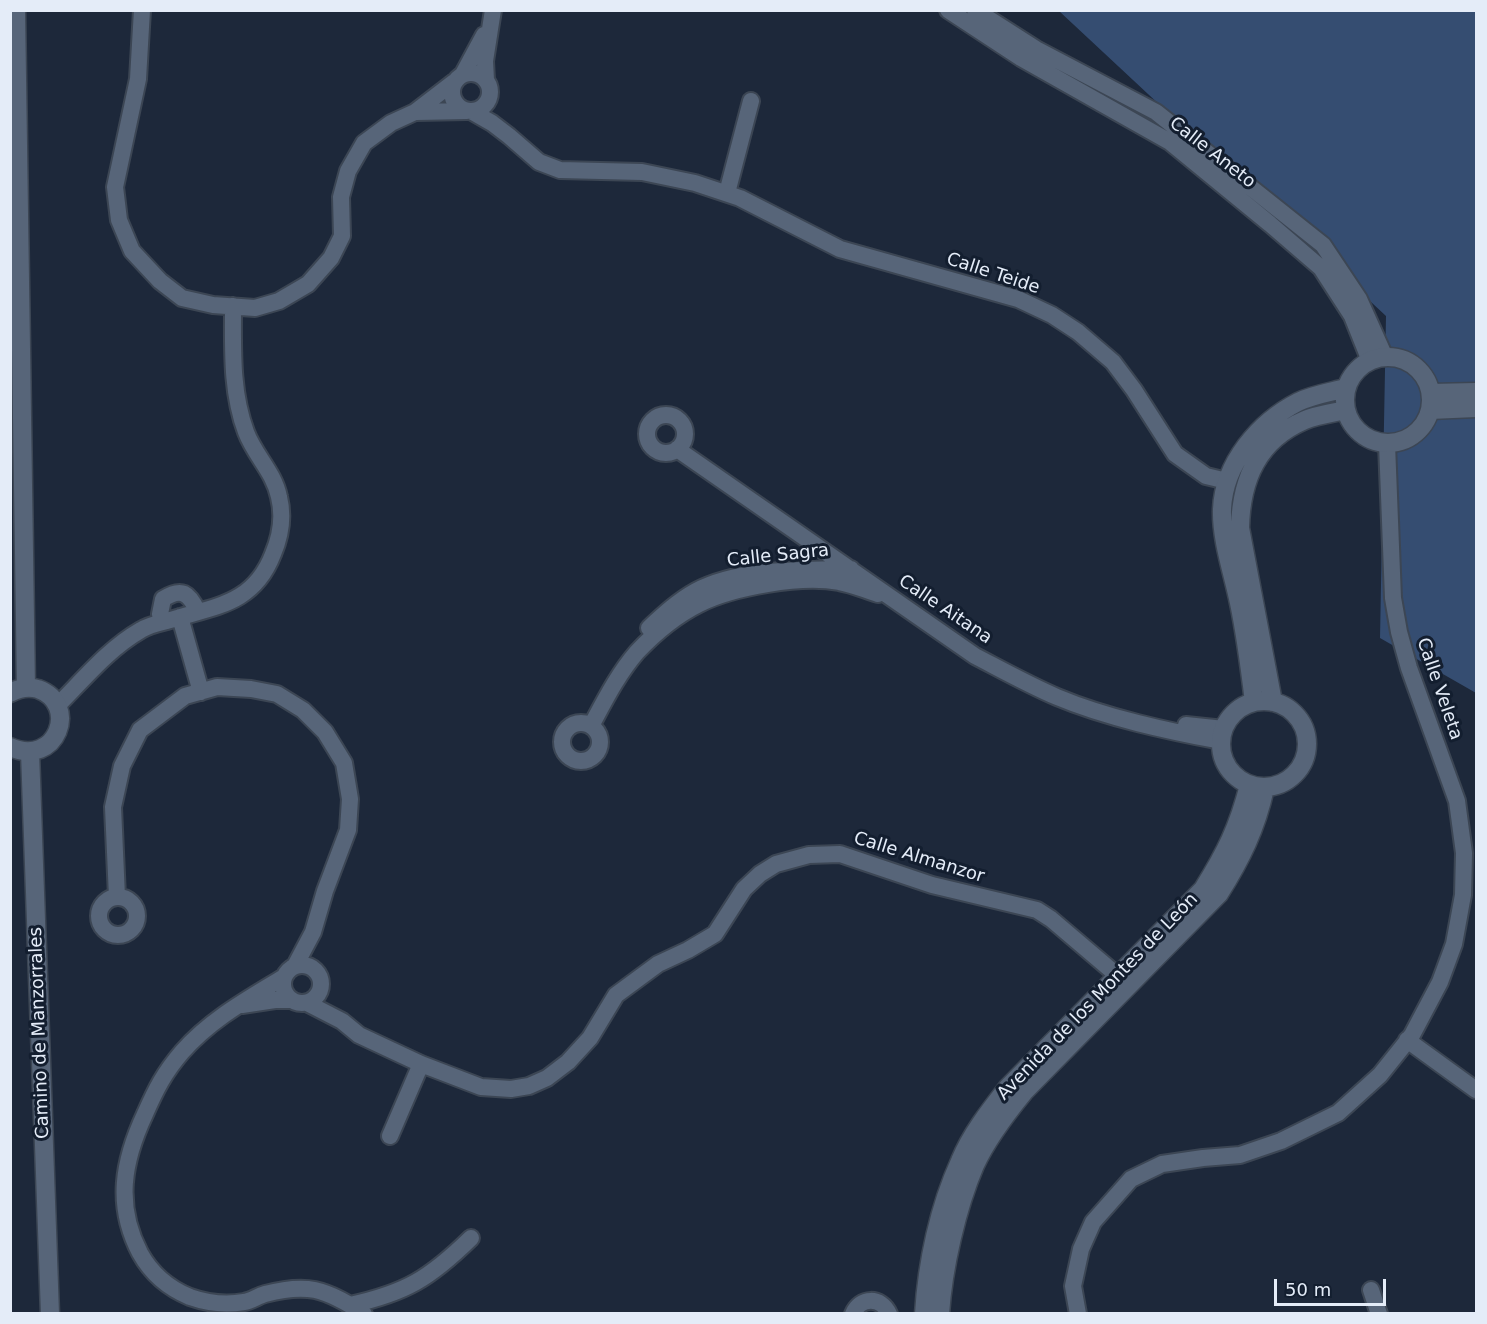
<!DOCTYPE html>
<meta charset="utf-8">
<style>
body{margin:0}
#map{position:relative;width:1487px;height:1324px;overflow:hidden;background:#1d283a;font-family:"DejaVu Sans",sans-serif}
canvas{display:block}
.frame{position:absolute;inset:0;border:12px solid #e4ecf8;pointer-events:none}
.scale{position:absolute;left:1274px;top:1279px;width:112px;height:27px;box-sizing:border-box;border:3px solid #e4ecf8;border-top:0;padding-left:8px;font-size:18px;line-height:21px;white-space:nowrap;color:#e4ecf8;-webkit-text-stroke:4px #131e2f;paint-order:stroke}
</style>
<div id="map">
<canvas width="1487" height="1324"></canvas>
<div class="frame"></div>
<div class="scale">50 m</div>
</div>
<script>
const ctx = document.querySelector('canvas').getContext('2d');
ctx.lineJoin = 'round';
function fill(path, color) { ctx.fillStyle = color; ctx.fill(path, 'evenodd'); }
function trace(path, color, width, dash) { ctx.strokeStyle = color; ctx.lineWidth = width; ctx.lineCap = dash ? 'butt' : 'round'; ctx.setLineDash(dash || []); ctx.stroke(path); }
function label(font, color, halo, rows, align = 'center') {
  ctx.font = font + ' "DejaVu Sans",sans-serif'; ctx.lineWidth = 6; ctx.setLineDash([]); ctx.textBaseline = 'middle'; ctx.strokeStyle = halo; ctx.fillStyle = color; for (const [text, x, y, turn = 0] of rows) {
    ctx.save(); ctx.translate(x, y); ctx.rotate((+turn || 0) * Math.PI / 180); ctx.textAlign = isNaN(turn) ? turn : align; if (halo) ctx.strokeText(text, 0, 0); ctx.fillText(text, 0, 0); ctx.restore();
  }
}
fill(new Path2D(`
 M1059,11H1476V693L1380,638L1386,316Z`), '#354d71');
const street = new Path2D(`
 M142,10L138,79L115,187L119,220L132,251L160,281L182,298L213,305L255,308L279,301L308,284L331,258L342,236L341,197L348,171L364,143L391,123L415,112L454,82
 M948,10L1021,58L1170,142L1270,224L1321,268L1352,316L1370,361
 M975,10L1036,49L1156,112L1323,245L1359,299L1385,357
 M452 92a19 19 0 1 1 38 0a19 19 0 1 1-38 0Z
 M463,74L484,35
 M486,80L485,61L493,10
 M471,111L492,123L509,136L539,162L560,170L642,172L695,183L740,198L840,249L1018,299L1052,315L1078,332L1113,362L1134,390L1175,454L1206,476L1227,481
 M416,112L467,111
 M727,193L751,101
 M647 434a19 19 0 1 1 38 0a19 19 0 1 1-38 0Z
 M677,449L975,656C1002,670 1029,685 1057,697C1107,718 1168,731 1221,741
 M180,617L201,692
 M162,622L160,614L163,599C182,587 189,593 198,612
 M649,628C664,614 678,601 696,591C739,568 802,570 851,569
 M57,706C84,679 108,649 141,630C149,625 159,623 167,621C213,606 253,606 273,554C281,535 284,517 279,497C274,472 255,456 246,432C231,392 233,349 233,306
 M562 742a19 19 0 1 1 38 0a19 19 0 1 1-38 0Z
 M1186,725L1224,729
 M591,726C605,700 618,674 637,652C654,634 677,615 699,604C733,587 801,575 839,582C852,584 865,590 878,594
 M99 916a19 19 0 1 1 38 0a19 19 0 1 1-38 0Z
 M117,897L113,807L122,766L140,730L185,696L217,687L251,689L277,694L303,710L325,732L344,763L350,799L348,830L325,891L313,932L295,966
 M283 984a19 19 0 1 1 38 0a19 19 0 1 1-38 0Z
 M284,977C248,999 211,1019 182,1052C164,1073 156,1089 145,1114C123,1161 115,1205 140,1253C151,1273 168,1288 190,1297C207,1303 227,1305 244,1302C251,1301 258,1296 265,1294C280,1290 300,1287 315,1290C333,1294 349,1304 364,1314
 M307,1003L342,1021L359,1035L421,1064L481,1087L511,1089L529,1086L547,1078L568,1062L590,1038L616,995L658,964L688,950L715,934L744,889L760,874L776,864L809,855L840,854L932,885L1037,910L1051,919L1118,976
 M242,1005L275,1000H292
 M1407,1040L1476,1090
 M390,1136L421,1064
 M1371,1290L1379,1314
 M350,1305C406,1293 430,1278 471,1238
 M853,1314C860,1297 881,1296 889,1314
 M1078,1314L1073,1286L1081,1249L1093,1222L1131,1179L1162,1164L1203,1158L1240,1155L1281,1141L1338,1113L1380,1075L1412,1035L1440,982L1454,944L1463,895L1464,853L1457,801L1409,668L1399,632L1393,598L1387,444`);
const secondary = new Path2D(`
 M16,10L26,688
 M1345 400a43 43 0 1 1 86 0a43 43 0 1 1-86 0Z
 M1431,393L1476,392
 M1430,410L1476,408
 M10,693C19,688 28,686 38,689C80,704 57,768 10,747
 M1221 744a43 43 0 1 1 86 0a43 43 0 1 1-86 0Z
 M1254,702C1250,669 1246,636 1239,603C1233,573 1221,540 1222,509C1224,463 1259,422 1298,402C1312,395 1331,392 1346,388
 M1273,702L1240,528C1241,479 1258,440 1305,420C1317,415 1332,413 1346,410
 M30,752L50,1314
 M924,1314C927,1263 939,1207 960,1161C971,1134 990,1110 1008,1087L1203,889C1226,852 1238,828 1249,785
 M940,1314C943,1268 957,1207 975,1165C987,1139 1006,1114 1024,1092L1219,894C1241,859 1256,829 1265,788`);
trace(street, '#3c4654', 20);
trace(secondary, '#3c4654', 21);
trace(street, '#576579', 16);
trace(secondary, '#576579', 18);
label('18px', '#e4ecf8', '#131e2f', [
 ["Calle Aneto",1212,153,38],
 ["Calle Teide",993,274,18],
 ["Calle Sagra",778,556,-6],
 ["Calle Aitana",945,610,34],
 ["Calle Veleta",1439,689,71],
 ["Calle Almanzor",919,858,17],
 ["Avenida de los Montes de León",1098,997,-46],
 ["Camino de Manzorrales",40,1033,-92]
]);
</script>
